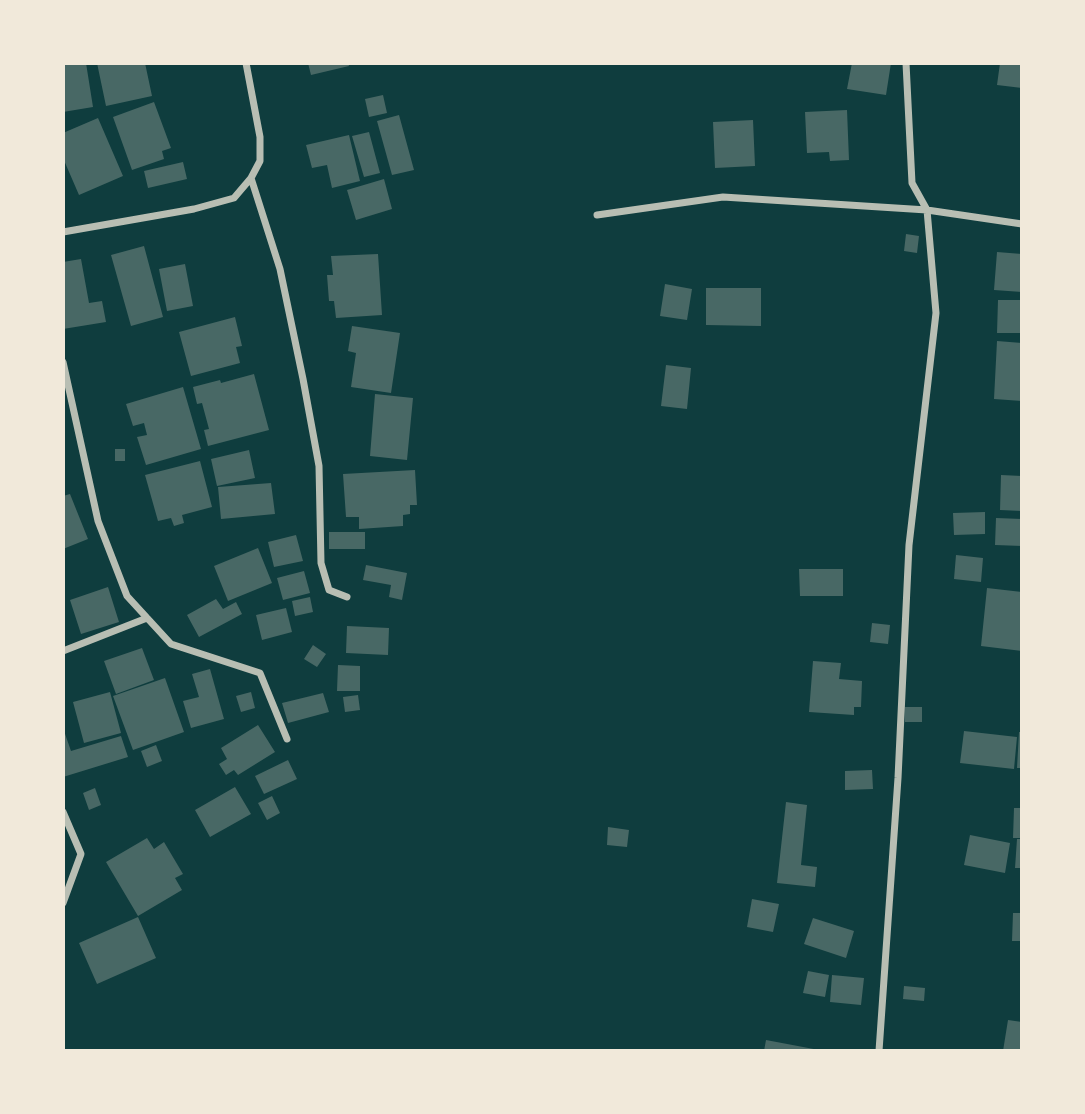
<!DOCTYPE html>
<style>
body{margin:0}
#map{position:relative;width:1085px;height:1114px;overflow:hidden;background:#0f3d3e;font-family:"PT Serif",serif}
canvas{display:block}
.frame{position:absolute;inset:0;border:65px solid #f1e9da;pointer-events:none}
</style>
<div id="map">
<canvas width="1085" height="1114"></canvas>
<div class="frame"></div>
</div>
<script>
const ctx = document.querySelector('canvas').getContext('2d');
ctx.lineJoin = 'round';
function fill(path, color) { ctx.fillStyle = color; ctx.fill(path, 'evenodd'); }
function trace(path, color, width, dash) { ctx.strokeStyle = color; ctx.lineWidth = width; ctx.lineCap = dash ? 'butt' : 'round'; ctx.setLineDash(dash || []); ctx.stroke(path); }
fill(new Path2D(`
 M63,63H86L93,107L63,112Z
 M97,63H145L152,96L106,106Z
 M308,63H348L349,66L311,75Z
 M852,63H891L886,95L847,89Z
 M1000,63H1022V88L997,85Z
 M383,95L387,113L369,117L365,99Z
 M154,102L171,148L162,151L164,159L132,170L113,117Z
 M847,110L849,160L830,161L829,152L807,153L805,112Z
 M399,115L414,170L392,175L377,121Z
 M98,118L123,176L79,195L63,158V133Z
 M753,120L755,166L715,168L713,122Z
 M369,132L380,173L364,177L352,136Z
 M349,135L360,181L332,188L327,165L312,168L306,145Z
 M183,162L187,179L148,188L144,171Z
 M384,179L392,209L356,220L347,190Z
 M906,234L919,236L917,253L904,251Z
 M144,246L163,317L131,326L111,255Z
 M997,252L1022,254V292L994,290Z
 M378,254L382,315L336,318L334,301H329L327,275H333L331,256Z
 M81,259L89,303L102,301L106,322L63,329V262Z
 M185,264L193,306L167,311L159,269Z
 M665,284L692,289L687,320L660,316Z
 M706,288H761V326L706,325Z
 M998,300H1022V333H997Z
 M235,317L242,346L236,347L240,363L191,376L179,332Z
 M352,326L400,333L391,393L351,387L356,353L348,351Z
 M997,341L1022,343V401L994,399Z
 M666,365L691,368L687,409L661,406Z
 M254,374L269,430L208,446L204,430L209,429L202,403L197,404L193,387L220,380L221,383Z
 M183,387L201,449L146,465L137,437L147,435L144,423L133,426L126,404Z
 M375,394L413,398L407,460L370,456Z
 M115,449H125V461H115Z
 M249,450L255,478L217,486L211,459Z
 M200,461L212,507L182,515L184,523L174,526L171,518L158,521L145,475Z
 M415,470L417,505H410V514L403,515V526L359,529V517H346L343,474Z
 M1001,475L1022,476V511L1000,510Z
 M271,483L275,514L221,519L218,487Z
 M70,494L88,539L63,549V496Z
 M985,512V534L954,535L953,513Z
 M996,518L1022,519V546L995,545Z
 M329,532H365V549H329Z
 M296,535L303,561L274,567L268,542Z
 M258,548L272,583L228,601L214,566Z
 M956,555L983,558L981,582L954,579Z
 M366,565L407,573L402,600L389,597L391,585L363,580Z
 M799,569H843V596H800Z
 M304,571L310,593L283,600L277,578Z
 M108,587L119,622L81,634L70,600Z
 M987,588L1022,592V651L981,646Z
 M310,597L313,612L295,616L292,601Z
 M216,599L223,609L236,602L242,614L199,637L187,615Z
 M286,608L292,632L262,640L256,615Z
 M872,623L890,625L888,644L870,642Z
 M347,626L389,628L388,655L346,653Z
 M313,645L326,654L317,667L304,659Z
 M142,648L154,680L116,694L104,661Z
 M813,661L841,663L839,679L862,681L861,707H854V715L809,712Z
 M338,665L360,666V691H337Z
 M210,669L224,719L191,728L183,701L199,697L192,674Z
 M165,678L184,732L133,750L113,696Z
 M110,692L121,733L84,743L73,702Z
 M251,692L255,708L241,712L236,696Z
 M323,693L329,712L288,723L282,703Z
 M358,695L360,710L345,712L343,697Z
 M905,707H922V722H905Z
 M258,725L275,752L238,775L234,770L226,775L219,764L227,759L221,748Z
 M63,728L71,751L121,736L128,757L63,777Z
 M964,731L1017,737L1014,769L960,763Z
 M1019,732H1022V768H1017Z
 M156,745L162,761L147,767L141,751Z
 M288,760L297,779L264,794L255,776Z
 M872,770L873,789L845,790V771Z
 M235,787L251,814L210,837L195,810Z
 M95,788L101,805L89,810L83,793Z
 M272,796L280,813L267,820L258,803Z
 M786,802L807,805L801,865L817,867L815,887L777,883Z
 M1014,808H1022V838H1013Z
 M608,827L629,830L627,847L607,845Z
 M970,835L1010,843L1005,873L964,865Z
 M147,838L154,849L164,842L183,874L175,878L182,890L138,916L106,862Z
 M1017,839H1022V868H1015Z
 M752,899L779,904L773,932L747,927Z
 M1013,913H1022V941H1012Z
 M138,917L156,958L97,984L79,943Z
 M813,918L854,931L846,958L804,944Z
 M808,971L829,975L825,997L803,993Z
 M832,975L864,978L861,1005L830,1002Z
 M904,986L925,988L924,1001L903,999Z
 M1008,1020L1022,1022V1051H1003Z
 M766,1040L819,1050V1051H764Z`), '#486865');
trace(new Path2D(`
 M251,178L280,269L303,379L319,466L321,563L329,590L347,597
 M597,215L723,197L927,210L1022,224
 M63,232L194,209L234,198L251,178L260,161V137L246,63
 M63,362L98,521L127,596L171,644L260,673L287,739
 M63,651L147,618
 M63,812L81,854L63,903
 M879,1051L898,778L909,545L936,313L927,210L912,183L906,63`), '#b8beb3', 7);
</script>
